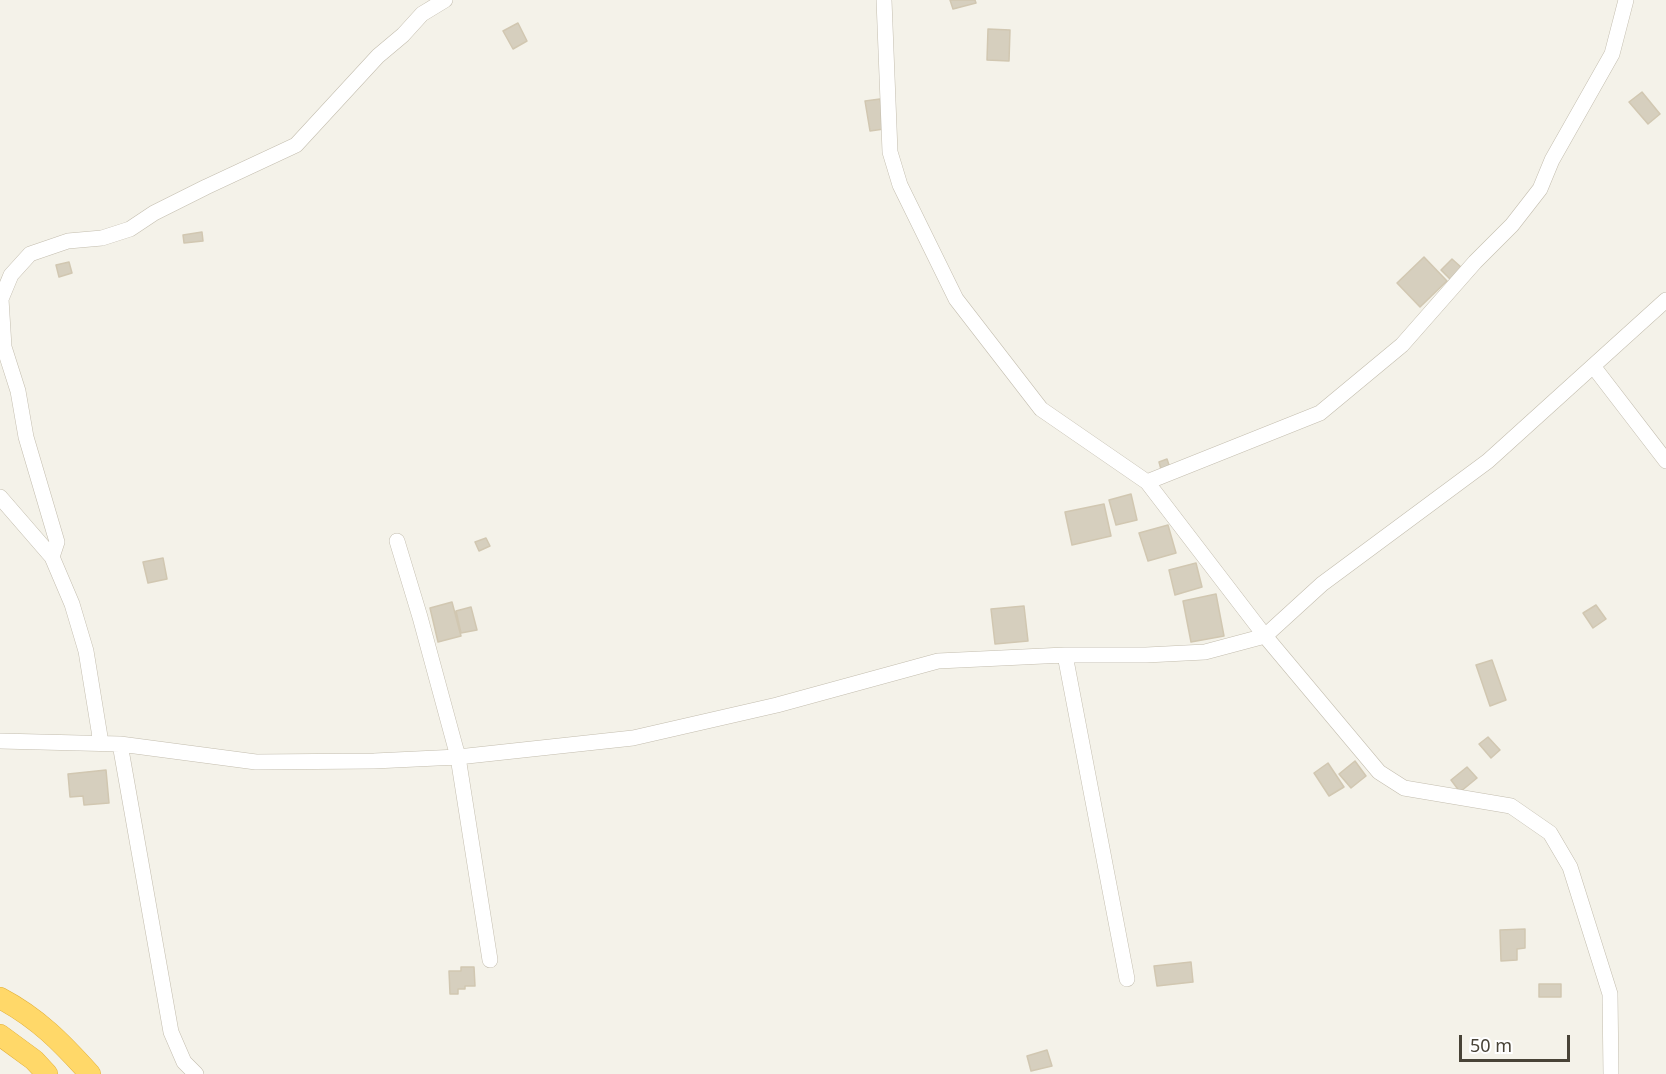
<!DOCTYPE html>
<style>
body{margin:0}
#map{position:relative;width:1666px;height:1074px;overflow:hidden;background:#f4f2e9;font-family:"Noto Sans",sans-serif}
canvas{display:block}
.scale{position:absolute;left:1459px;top:1035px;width:111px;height:27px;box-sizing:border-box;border:3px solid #484337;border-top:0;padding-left:8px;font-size:18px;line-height:21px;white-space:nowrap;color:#484337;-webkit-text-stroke:4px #fff;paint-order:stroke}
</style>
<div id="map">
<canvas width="1666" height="1074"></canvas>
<div class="scale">50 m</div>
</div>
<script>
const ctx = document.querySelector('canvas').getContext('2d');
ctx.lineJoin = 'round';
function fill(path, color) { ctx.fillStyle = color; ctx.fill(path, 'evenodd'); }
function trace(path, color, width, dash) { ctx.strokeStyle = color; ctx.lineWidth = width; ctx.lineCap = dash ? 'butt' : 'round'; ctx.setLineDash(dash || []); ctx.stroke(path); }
const building = new Path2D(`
 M950,0H975L976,3L953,9Z
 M518,23L527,41L513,49L503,31Z
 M988,29L1010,30L1009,61L987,60Z
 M1642,92L1660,114L1648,124L1629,102Z
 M880,99L884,129L870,131L865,101Z
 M202,232L203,241L184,243L183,235Z
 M1424,257L1447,281L1420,307L1397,283Z
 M1452,259L1462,268L1451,280L1441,270Z
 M69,262L72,273L59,277L56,265Z
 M1167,459L1171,471L1162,473L1159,462Z
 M1131,494L1137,520L1116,525L1109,500Z
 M1104,504L1111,536L1072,545L1065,512Z
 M1168,525L1176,553L1148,561L1139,533Z
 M486,538L490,546L479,551L475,542Z
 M163,558L167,579L148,583L143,562Z
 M1196,563L1202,587L1175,595L1169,570Z
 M1216,594L1224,636L1191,642L1183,601Z
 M452,602L461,636L438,642L430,608Z
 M1596,605L1606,619L1593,628L1583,613Z
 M1024,606L1028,641L995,644L991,609Z
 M471,607L477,630L461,633L456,611Z
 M1492,660L1506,700L1490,706L1476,665Z
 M1488,737L1500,750L1491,758L1479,744Z
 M1355,761L1366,776L1351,788L1339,774Z
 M1328,763L1344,787L1329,796L1314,773Z
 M1467,767L1477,778L1460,792L1451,780Z
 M106,770L109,803L84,805L83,796L70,797L68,774Z
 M1525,929V948L1517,949V960L1501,961L1500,930Z
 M1191,962L1193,982L1157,986L1154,966Z
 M461,967H474L475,986H465V989H458V994H450L449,971H461Z
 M1539,984H1561V997H1539Z
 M1047,1050L1052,1066L1031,1071L1027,1056Z`);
fill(building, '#d6cfbe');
trace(building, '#d1c7b1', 1.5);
const minor = new Path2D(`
 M884,0L890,152L900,185L956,299L1041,409L1147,482L1265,636L1379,772L1404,788L1511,806L1550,833L1570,867L1610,994L1611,1074
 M1593,366L1666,461
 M1147,482L1320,413L1402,345L1475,262L1512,225L1540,189L1552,160L1612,54L1626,0
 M0,497L52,557L72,604L86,651L101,743
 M397,541L420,617L458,757L490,960
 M52,557L57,542L26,437L18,391L4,347L1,299L11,275L30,254L68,241L102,238L130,229L154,213L206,187L296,145L378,56L403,35L422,14L445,0
 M1065,655L1127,979
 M0,741L120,744L256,762L374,761L458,757L633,738L777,705L938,661L1065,655H1146L1205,652L1265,636L1322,584L1488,461L1666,300
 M120,744L171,1032L184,1062L196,1074`);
const highway = new Path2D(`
 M0,998C38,1018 62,1043 90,1074
 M0,1035L34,1060L47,1074`);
trace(minor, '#c3bdae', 16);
trace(highway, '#e0ae38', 22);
trace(minor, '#fff', 15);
trace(highway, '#ffd869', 21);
</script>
